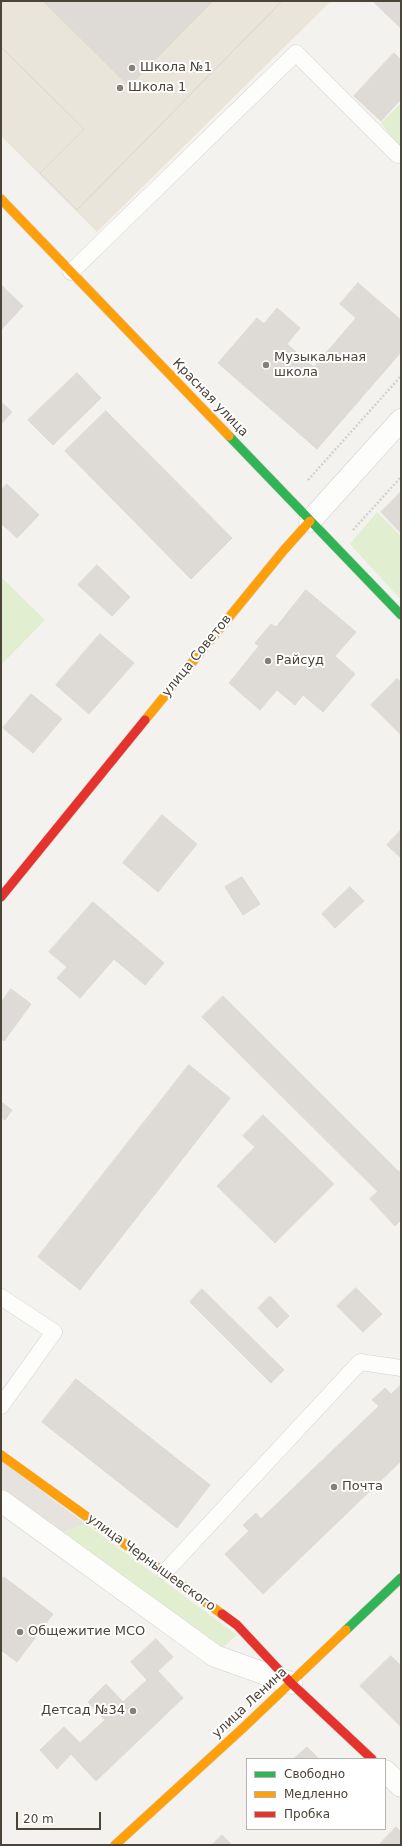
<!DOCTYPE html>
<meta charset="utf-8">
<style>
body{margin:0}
#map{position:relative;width:402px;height:1846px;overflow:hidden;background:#f4f2ee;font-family:"DejaVu Sans",sans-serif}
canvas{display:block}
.frame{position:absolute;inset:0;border:2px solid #4b4439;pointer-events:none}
.legend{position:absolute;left:246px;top:1758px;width:140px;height:72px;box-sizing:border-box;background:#fff;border:1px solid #b7b4b0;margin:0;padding:5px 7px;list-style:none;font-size:12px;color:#4b4439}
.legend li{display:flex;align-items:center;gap:8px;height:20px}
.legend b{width:20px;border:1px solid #b7b4b0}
.scale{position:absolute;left:16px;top:1812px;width:85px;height:18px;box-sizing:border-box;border:2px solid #4b4439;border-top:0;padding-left:5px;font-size:12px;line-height:14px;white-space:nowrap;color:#4b4439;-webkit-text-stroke:3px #fff;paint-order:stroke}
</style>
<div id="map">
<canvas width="402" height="1846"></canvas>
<div class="frame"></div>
<ul class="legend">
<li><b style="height:5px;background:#30b455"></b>Свободно</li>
<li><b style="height:5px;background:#ff9f0a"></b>Медленно</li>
<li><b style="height:5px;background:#e5322d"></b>Пробка</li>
</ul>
<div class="scale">20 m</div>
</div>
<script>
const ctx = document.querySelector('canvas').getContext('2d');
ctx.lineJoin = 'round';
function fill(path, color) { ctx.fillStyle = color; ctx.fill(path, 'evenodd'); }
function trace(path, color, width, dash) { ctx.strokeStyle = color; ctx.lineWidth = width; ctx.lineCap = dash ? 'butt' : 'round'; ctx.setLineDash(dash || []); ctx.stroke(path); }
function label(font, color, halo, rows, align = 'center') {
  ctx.font = font + ' "DejaVu Sans",sans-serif'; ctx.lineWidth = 4; ctx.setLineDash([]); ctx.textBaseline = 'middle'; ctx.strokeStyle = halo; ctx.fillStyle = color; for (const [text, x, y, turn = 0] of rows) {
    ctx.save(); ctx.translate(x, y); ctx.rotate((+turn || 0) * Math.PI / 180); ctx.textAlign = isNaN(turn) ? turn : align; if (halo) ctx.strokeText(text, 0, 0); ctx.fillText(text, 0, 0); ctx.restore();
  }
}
fill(new Path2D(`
 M1,1H331L97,232L1,136Z`), '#eae5da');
fill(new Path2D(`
 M401,103V149L381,123Z
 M377,512L401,536V600L350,544Z
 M1,577L45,620L1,665Z
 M86,1524L237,1635L221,1649L61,1533Z`), '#e1eecf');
fill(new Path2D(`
 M1,1461L86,1524L61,1533L1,1492Z`), '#e6e3df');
const building = new Path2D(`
 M1,1H43L129,86L213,1H282L77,210L40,173L84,129L1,47Z
 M1,1H282L77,210L40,173L84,129L1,47Z
 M373,1H401V28Z
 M394,53L401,60V99L381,121L354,96Z
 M358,283L401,320V352L317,449L218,363L257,318L264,324L277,308L300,328L287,344L314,367L356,318L340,304Z
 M1,285L23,306L1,330Z
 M77,373L101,398L53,445L28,420Z
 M1,402L12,412L1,424Z
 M106,411L232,538L191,579L65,451Z
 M7,484L39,515L17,538L1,523V490Z
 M401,492V533L381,512Z
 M97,565L130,597L112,616L78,585Z
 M306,590L356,632L335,656L355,674L323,712L303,695L295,705L277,690L260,710L229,683L259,646L255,643L271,624L276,627Z
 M100,634L134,663L89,714L56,685Z
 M397,679L401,682V735L371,705Z
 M31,694L62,719L33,753L3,728Z
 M162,815L197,844L158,892L123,863Z
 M401,830V858L387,845Z
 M242,877L260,904L243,915L225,887Z
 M350,887L364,901L335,928L322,914Z
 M93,902L164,963L145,985L114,959L80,998L57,978L67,967L49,952Z
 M11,989L31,1004L4,1041L1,1039V1003Z
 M223,996L399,1172L378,1192L202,1017Z
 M189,1065L230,1098L80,1290L38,1257Z
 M1,1102L12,1110L5,1120L1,1117Z
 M263,1115L334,1184L275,1243L217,1186L255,1147L243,1136Z
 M401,1170V1220L395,1226L370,1199Z
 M356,1288L382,1314L363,1332L337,1306Z
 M202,1289L284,1370L271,1383L190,1302Z
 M270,1296L289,1316L277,1328L258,1308Z
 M76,1379L210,1485L177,1528L42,1422Z
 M401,1385V1461L263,1594L225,1554L249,1531L243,1525L256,1513L261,1519L379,1406L372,1400L385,1388L391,1394Z
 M4,1577L53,1614L17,1662L1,1650V1581Z
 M156,1639L173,1657L158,1671L183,1698L96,1781L71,1754L57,1769L40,1750L64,1727L80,1743L105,1720L88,1702L106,1684L123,1702L147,1680L131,1662Z
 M391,1656L401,1666V1727L360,1686Z
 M307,1747L319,1759H294Z
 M396,1827L401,1832V1845H379Z
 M222,1835L232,1845H212Z`);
fill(building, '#dedbd6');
trace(building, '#dcd9d4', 1);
const lane = new Path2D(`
 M71,272L296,53L398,155
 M1,1297L54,1332L1,1406
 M165,1572L360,1362L401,1368`);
const street = new Path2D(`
 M310,521L401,420
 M1,1501L215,1656L291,1683
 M385,1771L401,1786`);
const fast = new Path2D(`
 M229,436L401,615
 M346,1630L401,1578`);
const slow = new Path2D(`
 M1,199L229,436
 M145,720L284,550L310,521
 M1,1455L222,1614
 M115,1845L243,1728L346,1630`);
const jam = new Path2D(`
 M1,897L145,720
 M222,1614L237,1625L291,1683L372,1759`);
trace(lane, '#d2d0cb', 17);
trace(street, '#d2d0cb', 23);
trace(fast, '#d3cfc5', 10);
trace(slow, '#d3cfc5', 10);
trace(jam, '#d3cfc5', 10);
trace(new Path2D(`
 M308,480L401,376
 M353,530L401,477`), '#d3d2cc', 2.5, [2, 2]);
trace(lane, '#fdfdfc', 16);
trace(street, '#fdfdfc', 22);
trace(fast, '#30b455', 9);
trace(slow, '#ff9f0a', 9);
trace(jam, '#e5322d', 9);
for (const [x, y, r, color] of [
 [132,68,4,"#868178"],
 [120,88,4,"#868178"],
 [266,365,4,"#868178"],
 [268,661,4,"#868178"],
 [334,1487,4,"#868178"],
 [20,1632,4,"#868178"],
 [133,1711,4,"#868178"]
]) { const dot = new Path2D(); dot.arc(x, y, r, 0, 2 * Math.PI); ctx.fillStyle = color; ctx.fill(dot); trace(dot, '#fff', 1.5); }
label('13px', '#4b4439', '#fff', [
 ["Школа №1",140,68],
 ["Школа 1",128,88],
 ["Музыкальная",274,358],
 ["школа",274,373],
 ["Райсуд",276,661],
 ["Почта",342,1487],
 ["Общежитие МСО",28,1632],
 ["Детсад №34",125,1711,"right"]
], 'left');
label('13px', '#4b4439', '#fff', [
 ["Красная улица",210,398,46],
 ["улица Советов",197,656,-51],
 ["улица Чернышевского",151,1563,36],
 ["улица Ленина",250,1703,-43]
]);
</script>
